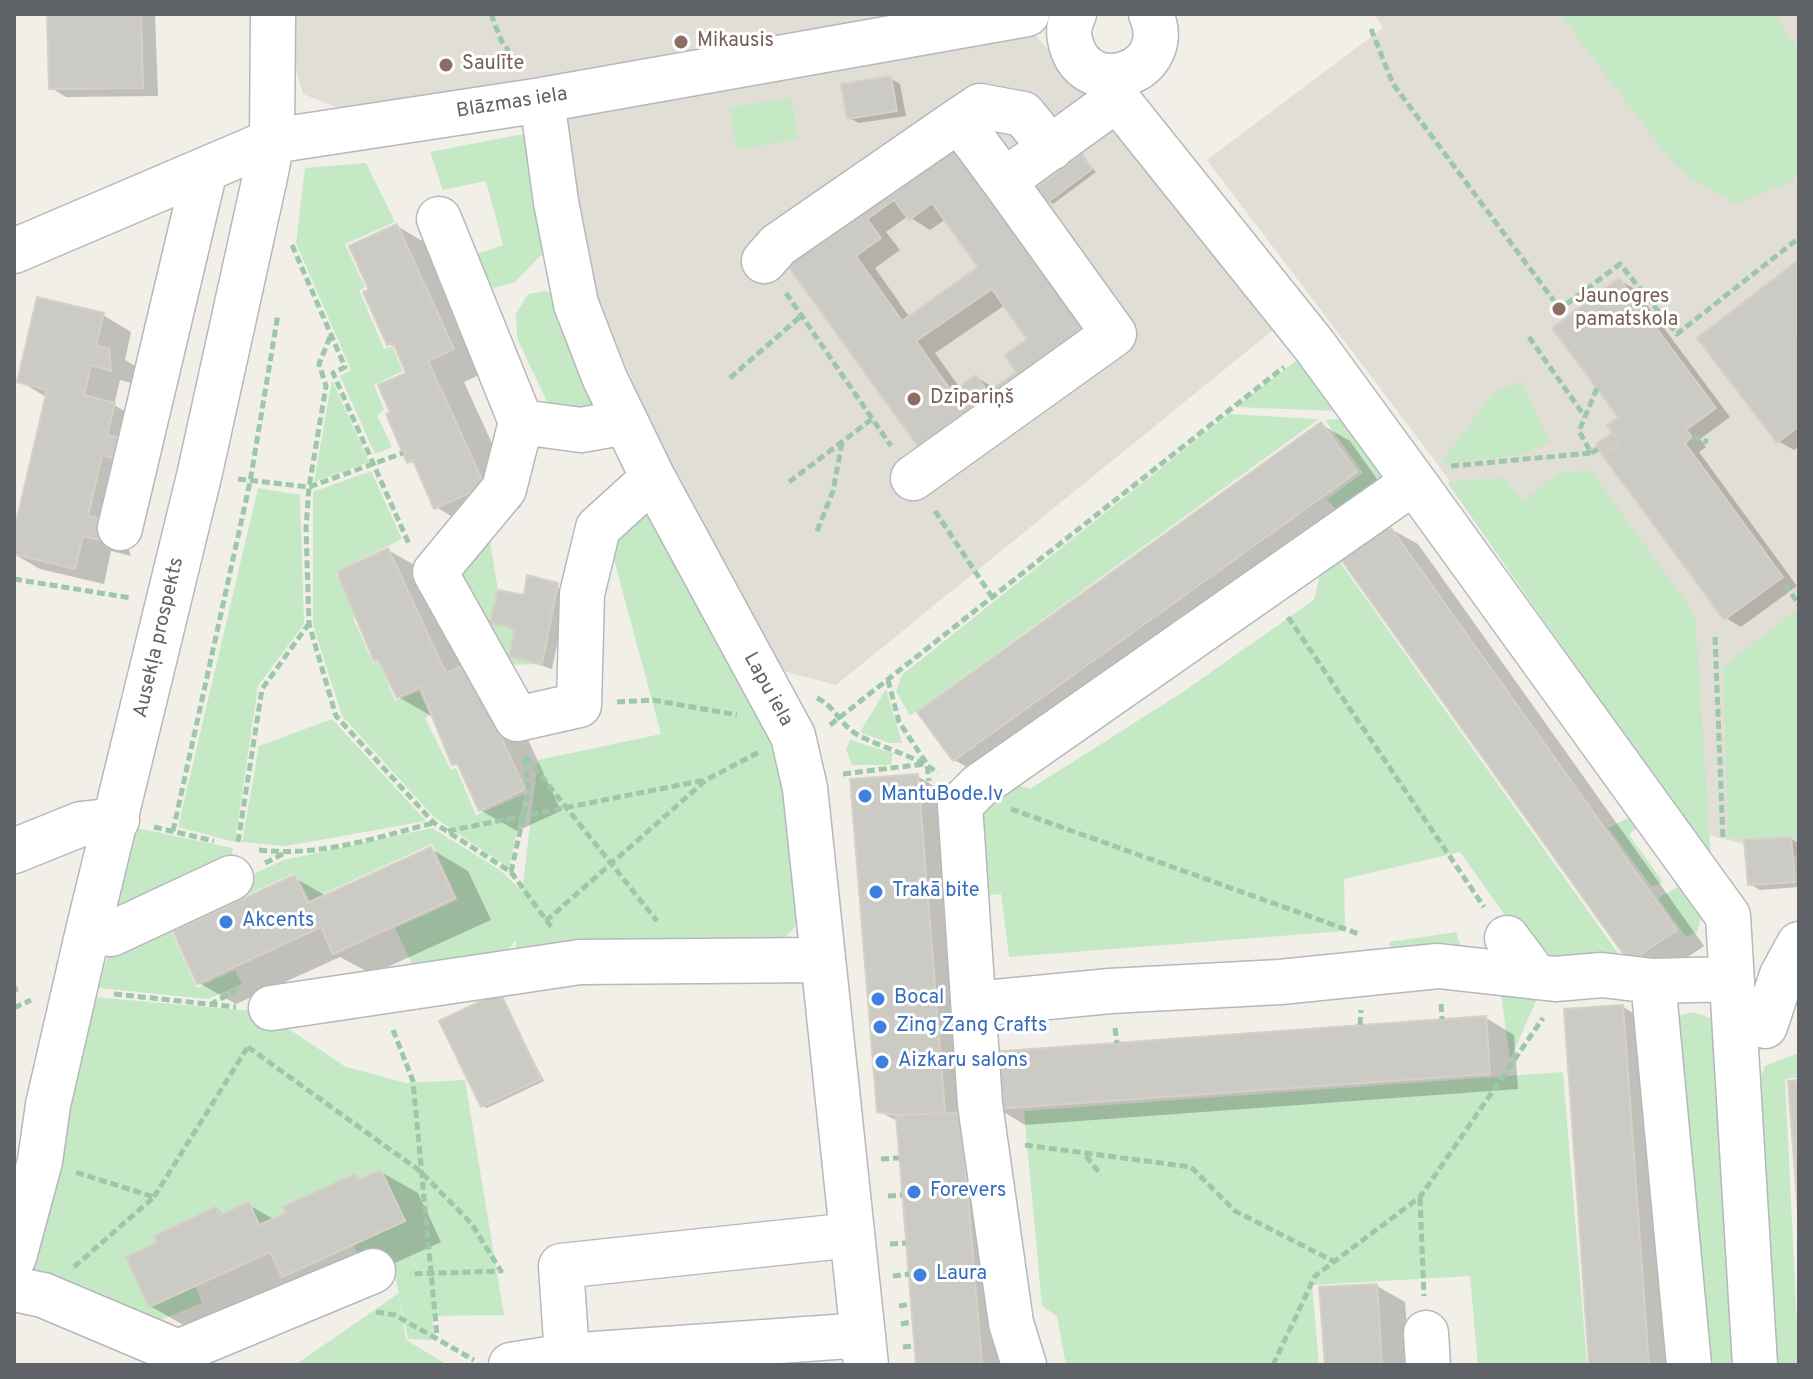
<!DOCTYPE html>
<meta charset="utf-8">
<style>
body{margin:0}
#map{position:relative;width:1813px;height:1379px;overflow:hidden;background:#f1efe8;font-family:Overpass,sans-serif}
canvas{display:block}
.frame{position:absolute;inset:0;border:16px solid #5f6368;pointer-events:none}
</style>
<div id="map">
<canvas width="1813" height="1379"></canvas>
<div class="frame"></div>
</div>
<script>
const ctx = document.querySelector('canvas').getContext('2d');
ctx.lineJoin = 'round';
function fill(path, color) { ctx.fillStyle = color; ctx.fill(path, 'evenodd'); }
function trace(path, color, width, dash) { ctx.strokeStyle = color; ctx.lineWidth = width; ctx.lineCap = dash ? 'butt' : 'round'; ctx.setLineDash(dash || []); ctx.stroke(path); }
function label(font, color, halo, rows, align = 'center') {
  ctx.font = font + ' Overpass,sans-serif'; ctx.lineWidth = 6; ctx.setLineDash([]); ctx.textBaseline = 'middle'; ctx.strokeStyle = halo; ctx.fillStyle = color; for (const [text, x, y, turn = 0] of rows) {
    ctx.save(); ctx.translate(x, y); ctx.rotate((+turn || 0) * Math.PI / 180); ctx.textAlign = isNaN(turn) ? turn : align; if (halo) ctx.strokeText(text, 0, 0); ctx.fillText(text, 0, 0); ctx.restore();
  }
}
fill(new Path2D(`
 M293,14H921L597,71L341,109L303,94L293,59Z
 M1374,14H1799V849L1796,857L1704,834L1433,458L1207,160L1383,28Z
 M1030,29L1283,322L836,685L782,671L674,477L596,297L560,113Z`), '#e1ded6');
fill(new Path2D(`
 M1560,14H1773L1799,49V171L1790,182L1736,204L1687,176L1672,162Z
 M791,97L798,139L737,150L729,108Z
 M534,132L550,246L515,282L494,288L479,276L471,256L503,245L486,181L443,190L430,152Z
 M366,163L395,222L345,244L365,287L359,290L384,349L392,346L403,371L374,385L384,410L377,415L392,447L375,454L340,376L351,370L296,243L305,168Z
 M545,291L558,296L597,399L584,417L551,410L517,338L516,314L528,294Z
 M1312,349L1361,412L1235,407Z
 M332,380L369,462L314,482Z
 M1521,381L1550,442L1522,455L1440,464L1494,392Z
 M1229,414L1319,419L910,716L896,691L902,675Z
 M1363,417L1399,466L1338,512L1327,499L1363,473L1325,420Z
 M371,471L402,539L335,572L356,616L353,618L373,663L379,661L395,701L419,691L430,715L425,718L451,770L456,768L476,815L525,794L509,868L435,818L342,716L313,625V492Z
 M1591,471L1695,615L1711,860L1447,482L1504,478L1524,501L1560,472Z
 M258,488L300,495L304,624L258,686L235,842L178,827Z
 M649,491L779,745L798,924L778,944L515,958L516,940L503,955L414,968L395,928L458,900L432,844L310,900L295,873L170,929L197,988L235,970L242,984L208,999L98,988L113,938L284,860L432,828L500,870L522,891L538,760L661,734L608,537Z
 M488,530L498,590L491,622L515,630L509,657L542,664L504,665L455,566Z
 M1339,561L1625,963L1541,966L1460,852L1344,879L1345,931L1009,957L1001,894L983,896L972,825L1004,781L1030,789L1180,694L1314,600L1320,575Z
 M1798,609L1799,836L1744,840L1728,837L1723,667Z
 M886,689L902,743H889L860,732Z
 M332,719L426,821L286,846L242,842L259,746Z
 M850,740L893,753L891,765H852L846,749Z
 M1634,815L1640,824L1629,835L1663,882L1652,887L1608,828Z
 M137,828L233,848L229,875L111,930Z
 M1680,886L1702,914L1697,932L1686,937L1658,898Z
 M1456,932L1462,950L1391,956L1389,942Z
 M1500,987H1542L1510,1060Z
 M94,997L263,1012L346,1067L406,1083L465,1080L504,1315L432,1316L434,1340L408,1339L399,1295L406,1340L448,1365H295L399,1293L394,1271L385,1253L360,1265L354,1244L404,1221L381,1170L358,1180L354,1175L284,1206L286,1213L259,1225L220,1215L216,1208L154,1235L157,1243L126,1258L149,1307L196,1286L202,1303L153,1323L28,1273L54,1184Z
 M1693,1012L1713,1019L1739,1365H1696L1669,1018Z
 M1799,1053V1077L1785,1079L1799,1365H1776L1759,1081L1765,1066Z
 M1563,1072L1587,1365H1478L1470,1276L1312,1285L1319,1365H1066L1057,1316L1042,1306L1024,1111Z`), '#c5e8c5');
fill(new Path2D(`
 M49,14H155L158,96L66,97L51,88Z
 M890,78L900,84L906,116L859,123L849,118Z
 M959,139L1116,339L944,462L788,263ZM908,216L930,230L946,219L981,268L910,318L875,268L900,250L886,232ZM1005,305L1030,340L1019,373L996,389L976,377L960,388L935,353Z
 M1082,157L1096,172L1053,204L1049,201Z
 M397,226L434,248L490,370L464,382L521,507L473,529L436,507L418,466L409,461L393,413L409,374L398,349L389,344L372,291Z
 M1797,263L1799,446L1794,450L1778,441L1700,338Z
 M1620,281L1635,289L1730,417L1700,439L1706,447L1699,452L1797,586L1741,627L1726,618L1612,435L1620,440Z
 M103,315L131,332L125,360L137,367L139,385L120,380L114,405L142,421L127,545L131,556L111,551L104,584L40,569L14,554V539L48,398L19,381Z
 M1322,425L1350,441L1384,489L983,776L954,760Z
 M1389,528L1418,544L1704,946L1659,977L1630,960Z
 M388,550L425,571L504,688L561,811L517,831L480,810L461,768L454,763L435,718L398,697L382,663L376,659Z
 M529,578L568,591L552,669L511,656L517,631L493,622L525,597Z
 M917,776L946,793L1009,1365H918L899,1122L879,1111Z
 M1791,839L1799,843V887L1760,890L1750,884Z
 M431,849L468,871L491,920L372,974L340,957L236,1004L199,983L295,878L328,897Z
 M14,980L19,991L14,993Z
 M500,995L544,1081L487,1108L482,1106Z
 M1623,1007L1652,1024L1675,1365H1591Z
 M1486,1018L1514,1035L1518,1089L1025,1125L997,1108Z
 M381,1172L418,1193L441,1242L320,1297L291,1280L187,1327L150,1306L160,1244L216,1210L226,1215L249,1205L275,1220L355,1177L362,1181Z
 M1377,1286L1405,1302L1410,1365H1327Z`), '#0003');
const building = new Path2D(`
 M47,14H141L143,88L49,89Z
 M891,76L897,111L847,119L841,84Z
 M959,137L1097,327L922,452L785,262ZM894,200L909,220L932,203L978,267L902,321L856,256L881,238L867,219ZM992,289L1027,339L1005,355L1016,372L988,392L976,375L952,392L916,341Z
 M1082,154L1092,169L1047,203L1036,188Z
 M397,224L454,349L428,361L485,486L434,509L413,460L407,463L386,414L390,412L378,385L406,373L393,343L387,345L363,292L369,290L349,246Z
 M1797,261L1799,426L1777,443L1697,338Z
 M1619,278L1716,408L1686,430L1692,437L1685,443L1783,577L1724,620L1603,456L1620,443L1607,425L1618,417L1552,328Z
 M37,297L104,313L96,346L109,348L111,371L91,365L84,395L115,403L107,435L120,438L122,460L102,455L88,516L101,519L104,541L83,536L75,569L14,554V531L47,390L17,382Z
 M1321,422L1357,472L953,761L917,712Z
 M1612,433L1620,443L1603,456L1596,444Z
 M1389,525L1677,930L1629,962L1340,558Z
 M388,548L446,673L467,664L525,789L479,811L457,763L452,765L420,687L397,698L378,659L374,661L337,572Z
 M527,575L558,583L542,664L509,657L515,628L490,623L498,590L524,595Z
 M918,774L945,1113L896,1115L877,1112L850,779Z
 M1791,837L1795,882L1748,885L1744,840Z
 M431,847L455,898L333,954L321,927L197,984L173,931L295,875L308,903Z
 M500,992L541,1079L481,1107L439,1021Z
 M1623,1005L1649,1365H1589L1564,1009Z
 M1486,1016L1490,1074L995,1109L991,1052Z
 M1799,1080V1228L1788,1081Z
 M961,1113L982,1365H916L896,1115Z
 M381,1170L405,1221L282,1277L270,1252L149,1307L126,1257L157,1243L154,1236L216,1207L220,1215L249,1202L259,1225L286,1213L283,1207L355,1174L358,1180Z
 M1377,1284L1382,1365H1325L1319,1287Z`);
fill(building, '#cccac5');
trace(building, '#d6d1c6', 2);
const minor = new Path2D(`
 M1074,14C1069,23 1068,34 1071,44C1087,103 1177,73 1151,14
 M542,100L556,202L576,304L605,379L653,478L793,736L805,788L866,1365
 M1051,148L1023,114L980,106L959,120L1004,181L1117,99
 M439,219L521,422L581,430L626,422
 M14,251L272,141L542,100L1027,14
 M764,261L778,245L959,120
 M521,422L504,489L435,572L517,719L579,705L582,594L598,528L653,478
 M913,478L1114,334L1004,181
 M1414,482L1728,916L1755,1365
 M120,528L205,170
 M14,851L81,824L117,820
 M88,931L111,934L231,878
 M1507,938L1536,977
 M1653,981L1689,1365
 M975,1004L1110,991L1280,982L1438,966L1555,979L1602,975L1653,981L1731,979
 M271,1008L580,962L820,960
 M1765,1026L1782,975L1799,944
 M14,1257L40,1161L48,1105L88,931L200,472L265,177L272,141L273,14
 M14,1289L43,1295L178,1352L373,1271
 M1426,1333L1428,1365
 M567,1356L561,1266L852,1235
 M511,1365L567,1356L863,1335
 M1024,1365L1011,1323L980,1104L960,805L979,786L1414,482L1314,345L1117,99L1110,76`);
trace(minor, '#b5b8bc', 47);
trace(new Path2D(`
 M491,14L501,40L519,66
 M1371,29L1393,84L1560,309L1620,264L1677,334L1799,238
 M292,245L345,367L333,373L409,544
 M786,293L891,446
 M330,337L319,364L326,386L309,487L306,528L309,624L336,716L434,823L511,872L552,928
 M1529,337L1585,417
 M730,378L801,316
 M1692,437L1708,442
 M1591,453L1599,448
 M1451,466L1591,453L1579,431L1597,388
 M238,479L309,487L403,453
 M789,482L872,419
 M935,511L992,597
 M817,531L833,491L842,443
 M14,579L131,598
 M1785,584L1799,605
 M1288,617L1484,907
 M1715,637L1723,839
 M888,680L899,722L927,764L929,781
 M817,698C835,706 841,726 858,735C884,749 914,755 938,773
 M617,702L653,700L737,715
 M830,725L1284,367
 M526,757L657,921
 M843,774L924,764
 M1011,809L1359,934
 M154,827L214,841
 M173,831L250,482L278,314
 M448,831L705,780
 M238,842L262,689L308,625
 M259,850C319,857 375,838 433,823
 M265,863L285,853
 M511,872L529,791L524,755
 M546,921L706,780L759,752
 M114,994L236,1007
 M1441,1004L1442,1019
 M210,1005L236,990
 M14,1008L31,1000
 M1360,1025L1361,1010
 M1115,1028L1117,1043
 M393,1030L413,1081L437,1336
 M248,1047L420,1171L471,1223L501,1271L410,1274
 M1025,1145L1191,1167L1235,1211L1335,1262
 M1086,1156L1101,1175
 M881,1159L899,1158
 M888,1196L902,1195
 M154,1197L249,1045
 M1420,1198L1424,1296
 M890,1244L906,1243
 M74,1267L154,1197L75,1172
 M893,1276L909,1274
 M899,1306L911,1304
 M376,1312L395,1315L474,1360
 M901,1324L912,1322
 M903,1347L914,1346
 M1273,1365L1315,1276L1420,1197L1543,1018`), '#9cc7a9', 5, [8, 4]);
trace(minor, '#fff', 44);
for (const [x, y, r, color] of [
 [681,42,8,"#8d6e63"],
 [446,65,8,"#8d6e63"],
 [1559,309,8,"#8d6e63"],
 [914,399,8,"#8d6e63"],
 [865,796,8,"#3f7fe0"],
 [876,892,8,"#3f7fe0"],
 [226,922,8,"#3f7fe0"],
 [878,999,8,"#3f7fe0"],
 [880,1027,8,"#3f7fe0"],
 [882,1062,8,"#3f7fe0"],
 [914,1192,8,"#3f7fe0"],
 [920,1275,8,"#3f7fe0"]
]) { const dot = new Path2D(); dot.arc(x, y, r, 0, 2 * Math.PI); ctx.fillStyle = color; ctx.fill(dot); trace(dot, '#fff', 3); }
label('20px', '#785e54', '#fff', [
 ["Mikausis",697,42],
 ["Saulīte",462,65],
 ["Jaunogres",1575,298],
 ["pamatskola",1575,321],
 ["Dzīpariņš",930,399]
], 'left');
label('20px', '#5f6368', '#fff', [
 ["Blāzmas iela",512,104,-9],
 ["Ausekļa prospekts",160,638,-77],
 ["Lapu iela",767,690,61]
]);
label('20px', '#366cbe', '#fff', [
 ["MantuBode.lv",881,796],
 ["Trakā bite",892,892],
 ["Akcents",242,922],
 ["Bocal",894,999],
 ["Zing Zang Crafts",896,1027],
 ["Aizkaru salons",898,1062],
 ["Forevers",930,1192],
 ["Laura",936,1275]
], 'left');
</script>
